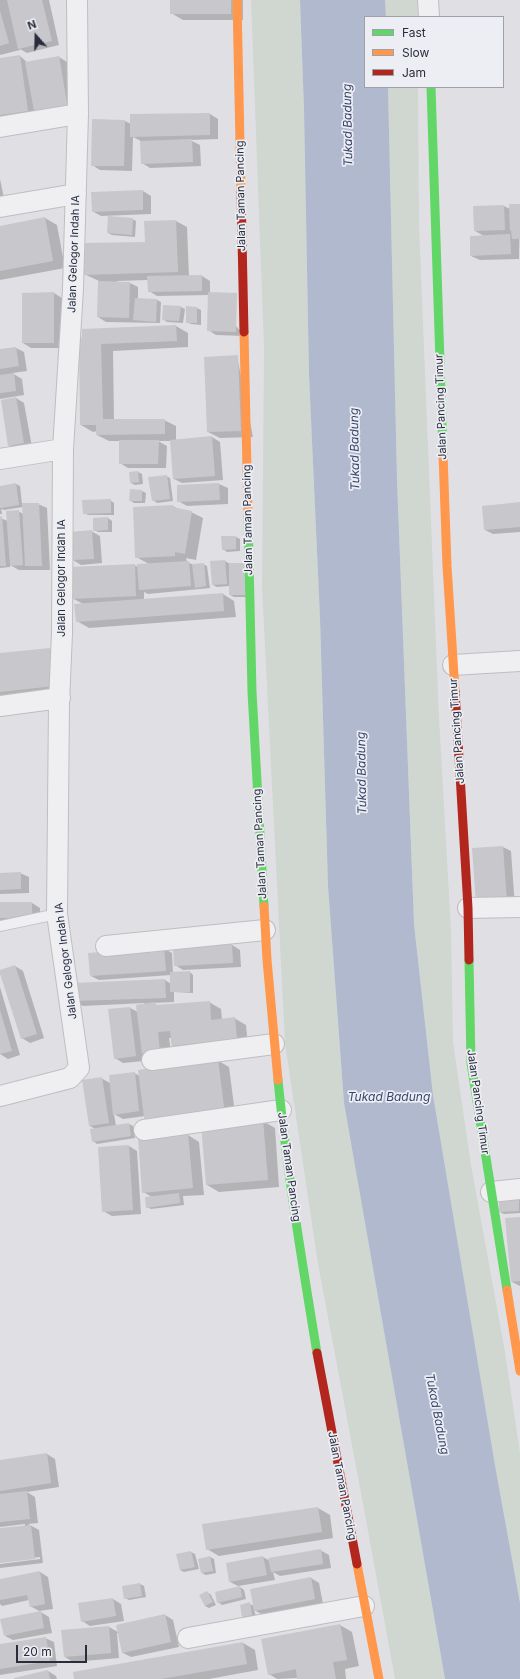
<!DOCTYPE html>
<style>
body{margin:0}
#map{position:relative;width:520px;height:1679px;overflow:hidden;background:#e0e0e4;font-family:Inter,sans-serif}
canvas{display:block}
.legend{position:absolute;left:364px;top:16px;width:140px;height:72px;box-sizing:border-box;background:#edeef4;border:1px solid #9ea0aa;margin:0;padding:5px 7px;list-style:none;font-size:12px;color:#282c3b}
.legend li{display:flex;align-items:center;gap:8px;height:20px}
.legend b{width:20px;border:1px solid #9ea0aa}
.north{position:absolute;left:16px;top:16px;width:40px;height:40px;-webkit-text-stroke:3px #edeef4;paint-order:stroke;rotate:340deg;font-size:11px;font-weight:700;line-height:16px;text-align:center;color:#282c3b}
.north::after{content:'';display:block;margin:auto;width:14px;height:18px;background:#282c3b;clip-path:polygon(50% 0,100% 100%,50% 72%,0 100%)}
.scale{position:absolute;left:16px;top:1645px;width:71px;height:18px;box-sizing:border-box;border:2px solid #282c3b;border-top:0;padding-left:5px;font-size:12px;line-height:14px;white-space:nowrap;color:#282c3b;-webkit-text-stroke:3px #edeef4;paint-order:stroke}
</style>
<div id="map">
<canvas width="520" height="1679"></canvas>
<ul class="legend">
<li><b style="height:5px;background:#63d668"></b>Fast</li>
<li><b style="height:5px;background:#ff974d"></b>Slow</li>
<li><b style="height:5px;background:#b3261e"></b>Jam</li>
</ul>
<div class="north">N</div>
<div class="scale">20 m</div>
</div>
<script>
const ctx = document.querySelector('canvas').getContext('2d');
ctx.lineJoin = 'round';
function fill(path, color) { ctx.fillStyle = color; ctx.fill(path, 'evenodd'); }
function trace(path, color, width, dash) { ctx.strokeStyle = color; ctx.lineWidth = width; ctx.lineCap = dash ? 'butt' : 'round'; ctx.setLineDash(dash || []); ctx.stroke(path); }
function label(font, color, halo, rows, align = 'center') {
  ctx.font = font + ' Inter,sans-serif'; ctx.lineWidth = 3.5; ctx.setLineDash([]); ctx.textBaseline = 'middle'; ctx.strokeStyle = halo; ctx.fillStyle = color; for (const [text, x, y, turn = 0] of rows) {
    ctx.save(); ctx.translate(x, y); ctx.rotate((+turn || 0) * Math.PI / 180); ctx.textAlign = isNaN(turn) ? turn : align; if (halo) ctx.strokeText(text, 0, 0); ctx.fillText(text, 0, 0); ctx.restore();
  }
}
fill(new Path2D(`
 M251,0H300L304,109L309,375L320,618L328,886L344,1103L445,1679H395L363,1504L318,1264L285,1043L262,588L264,349Z
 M385,0H417L418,17H386Z
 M388,87H418L419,224L439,718L451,930L453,1042L471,1165L505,1352L520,1453V1603L496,1471L433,1095L414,923L397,480Z`), '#cfd7d0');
fill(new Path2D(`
 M300,0H385L386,17H365V87H388L397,480L414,924L433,1095L496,1471L520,1603V1679H445L344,1103L328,886L320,618L309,375L304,109Z`), '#b0b9cd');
fill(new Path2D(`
 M0,0H49L59,45L27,53L20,49V50L0,55Z
 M171,0H243V20H183L171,13Z
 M20,56L28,63L59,57L67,62L76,114L0,121V59Z
 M210,114L218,119V139L190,140L200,145L201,166L150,168L142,163L141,141L133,137L132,171L100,170L92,165L125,121L131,124Z
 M0,179L5,203L0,204Z
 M143,191L151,196V214L101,216L92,211Z
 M520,205L519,259L480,260L471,256L484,236L475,231L474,207L504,206L510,209Z
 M45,218L57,225L65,268L0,280V227Z
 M132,219L136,221L135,237L112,235L108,233Z
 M176,221L187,227L189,277L202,276L210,281V293L244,336L216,335L208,330L209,295L157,296L149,291L148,280L117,281V282L130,283L138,287V299L157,300L161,302L160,323L106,322L98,317L99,281L84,274L146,243Z
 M54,293L62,298V348H31L23,343V294Z
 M181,307L185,309L183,323L167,322L163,319Z
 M197,308L201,310V325L191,324L187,322Z
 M176,326L188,333V347L113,351L114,420H164L176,426V440L212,437L220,442L223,480L182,483L174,479L171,441H158L167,446L166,468H128L120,463V441H109L97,435V431L93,432L81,425L80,339Z
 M16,348L24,352L27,371L12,373L22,379L24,395L0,399V350Z
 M237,356L253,437L220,438L208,432Z
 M16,398L24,403L32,447L18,450L9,445Z
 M138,472L142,474L143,484L135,485L131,483Z
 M166,476L170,478L173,501L157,503L153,500Z
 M16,484L20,486L22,504H38L47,508L50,570H19L10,565V567L0,568V518L8,521L18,511L23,514V507L4,510L1,509L2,514H0V487Z
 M219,484L228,488V504L187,506L178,501V486Z
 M142,491L146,493L145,503H134L131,501Z
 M110,500L114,503V515H88L84,513Z
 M520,503V532L493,534L485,530Z
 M173,506L178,509L191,512L203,518L196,560L186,558L187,562L194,565L203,564L207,566L210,588L148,594L144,592V600L223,594L234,601L236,617L89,628L77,621L83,604L72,598L134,565L138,567L149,564L136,557Z
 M108,518L112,521V532H98L94,530Z
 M91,531L100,536L102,563L81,565L73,560Z
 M236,537L240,539V551L227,552L223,549Z
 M225,561L230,564L251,597H234L230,595V586L217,587L213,585Z
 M50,649L62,656L66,692L0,699V654Z
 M503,847L511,851L515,907L485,909L473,849Z
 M20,873L29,877V893L0,894V874Z
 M0,903H32L40,908V922H0Z
 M232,945L240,950L241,967L183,970L175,965Z
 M163,948L172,953L173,973L190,972L193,975V993L174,992V1002L153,1003L159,1006L209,1002L221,1009L222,1020L234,1018L246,1025L248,1045L184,1052L172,1046L171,1038H169L172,1058L154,1060L143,1053L144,1061L123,1063L115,1058L130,1008L138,1012L145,1003L83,1006L75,1001L165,980L171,984V975L99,980L91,976Z
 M15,966L23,971L44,1038L30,1043L22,1038L0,971Z
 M0,987L20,1055L8,1059L0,1054Z
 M217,1060L229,1067L236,1121H263L275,1128L279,1187L219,1192L207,1185L202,1125L145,1116L123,1119L114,1114L116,1126L129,1124L133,1126L135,1138L97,1144L93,1141L95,1129L90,1126L101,1078L110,1083L134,1073L140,1076Z
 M188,1135L199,1142L204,1195L183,1196L184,1205L151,1209L147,1207L152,1197L143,1192Z
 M129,1146L137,1151L141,1214L112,1216L103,1211Z
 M520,1198V1213L504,1214L500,1212Z
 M520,1218V1286L512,1282Z
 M47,1454L55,1459L59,1487L27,1492L35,1497L38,1523L28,1524L39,1530L43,1563L0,1568V1564L40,1559V1557L0,1562V1529L25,1526V1524L0,1527V1461Z
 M318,1508L330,1515L333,1538L219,1556L207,1549Z
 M320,1550L329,1555L331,1568L280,1576L273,1572L275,1580L238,1586L230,1582L263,1557L270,1561Z
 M191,1552L195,1554L199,1569L184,1572L180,1570L177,1555Z
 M210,1557L214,1559L216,1573L206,1575L202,1573Z
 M40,1572L48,1577L53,1609L39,1611L49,1617L52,1633L13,1640L5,1636L41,1612L30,1606L29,1600L2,1606L0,1604V1580Z
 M311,1578L319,1583L323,1604L263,1615L254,1610L256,1616L247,1618L243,1616L250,1604L254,1606Z
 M140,1584L144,1586L146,1597L129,1600L125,1598Z
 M240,1587L244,1590L246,1599L222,1605L218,1602Z
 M207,1592L211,1595L216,1605L209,1608L205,1606Z
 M113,1599L121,1604L124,1621L90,1626L82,1621Z
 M165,1615L173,1620L179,1647L131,1657L123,1653L119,1633H117L119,1658L73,1662L65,1657L109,1627L118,1632Z
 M340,1625L352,1632L359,1666L345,1669L346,1679H298V1678L277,1679L269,1674L262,1640Z
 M45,1638L54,1642L57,1666L0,1675V1645Z
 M243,1643L255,1650L258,1670L209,1679H75Z
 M48,1671L56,1676L57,1679H16Z`), '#0003');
fill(new Path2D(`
 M7,0H42L52,41L18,49Z
 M170,0H231V14H170Z
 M0,11L9,43L0,46Z
 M20,55L28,111L0,115V58Z
 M59,56L68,109L35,116L25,62Z
 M210,113V135L130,137V114Z
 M92,119L125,120L124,166H91Z
 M192,139L193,162L141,164L140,141Z
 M143,190V210L92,212L91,192Z
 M509,204H520V239H512L511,230L510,231Z
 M504,205L505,230L474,231L473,206Z
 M108,216L133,218L132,235L107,233Z
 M45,217L53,261L0,271V226Z
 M176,220L178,272L83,275V243L145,242L144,221Z
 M510,234L511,254L470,256V236Z
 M202,275V291L148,292L147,276Z
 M98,281L130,282L129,318L97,317Z
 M54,292V343H22V293Z
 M208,292L237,293L236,332L207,331Z
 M135,298L157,299L156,322L133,320Z
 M163,305L181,306L179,321L162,320Z
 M186,306L197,307V323H186Z
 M176,325L177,341L101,344L103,419H165V434L96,435V425H80L79,338H82V329Z
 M16,347L19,366L0,369V349Z
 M238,355L241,431L207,432L204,357Z
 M14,373L16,391L0,393V375Z
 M16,397L24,443L8,446L1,400Z
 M212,436L215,476L173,479L170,440Z
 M119,440H159L158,464H119Z
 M138,471L139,482L130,483L129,472Z
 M167,475L170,499L152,501L148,477Z
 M16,483L19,505L0,508V486Z
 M219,483L220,500L177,502V485Z
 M130,489L142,490V501H129Z
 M111,499V513L83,514L82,500Z
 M520,502V527L484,530L482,506Z
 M22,503H39L42,566H25Z
 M173,505V507L192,511L185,554L175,552V556L135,558L133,507Z
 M19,510L23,565L10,566L6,511Z
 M2,516L6,566H0V517Z
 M108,517V530L93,531V518Z
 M92,530L94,559L72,560L70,532Z
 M221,536H236V549L222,550Z
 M225,560L227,584L212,585L210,561Z
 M189,561L191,586L139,590L137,564Z
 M204,563L206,586L195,588L192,564Z
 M229,563H247V595H229Z
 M135,564L136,596L71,599L70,567Z
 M223,593L224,611L76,622L74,604Z
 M50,648L54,686L0,692V653Z
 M503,846L507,903L476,905L472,848Z
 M21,872V889L0,890V873Z
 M0,902H32V918H0Z
 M232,944L233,963L174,966L173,947Z
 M164,947L166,971L90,976L88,953Z
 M15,965L37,1034L21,1039L0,974V970Z
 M190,971V992H170V972Z
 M165,979L166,998L74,1001V983Z
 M210,1001L211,1020L235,1017L237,1039L172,1046L170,1031L158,1032L160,1052L142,1054L136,1005L155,1002V1005Z
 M130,1007L136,1056L114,1059L108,1009Z
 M0,1010L12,1051L0,1054Z
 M218,1059L225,1115L145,1125L138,1070Z
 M135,1072L139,1111L113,1115L109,1075Z
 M102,1077L109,1123L89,1126L82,1080Z
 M263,1120L268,1180L206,1185L201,1125Z
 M129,1123L131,1136L92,1142L90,1129Z
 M188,1134L193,1188L142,1193L138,1138Z
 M129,1145L133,1210L102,1212L98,1147Z
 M179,1193L180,1203L146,1208L145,1197Z
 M499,1196H519V1211L499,1212Z
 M520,1217V1281L511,1282L505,1218Z
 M47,1453L51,1483L0,1491V1460Z
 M27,1491L30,1519L0,1522V1494Z
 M318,1507L322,1532L206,1550L202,1524Z
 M31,1525L35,1559L0,1563V1528Z
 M321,1549L323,1564L271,1572L268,1558Z
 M191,1551L195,1567L180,1570L176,1554Z
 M210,1556L213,1571L201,1573L198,1559Z
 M263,1556L267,1575L229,1582L226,1563Z
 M40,1571L45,1604L30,1607L27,1595L0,1600V1579Z
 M311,1577L315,1599L254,1611L250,1589Z
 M140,1583L142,1596L124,1599L122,1586Z
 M240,1586L242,1597L217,1603L215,1592Z
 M207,1591L213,1602L205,1606L199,1595Z
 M113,1598L116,1616L81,1622L78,1603Z
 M250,1602L252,1615L242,1617L240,1605Z
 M41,1611L44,1628L4,1636L0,1619Z
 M165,1614L171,1642L122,1653L116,1625Z
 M340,1624L347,1660L333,1662L336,1679H297L296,1669L268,1675L261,1639Z
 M109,1626L111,1653L64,1657L61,1630Z
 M46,1637L50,1661L0,1669V1644Z
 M243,1642L247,1664L161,1679H74L73,1672Z
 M48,1670L50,1679H14V1678Z`), '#c8c8cc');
const lane = new Path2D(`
 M0,926L57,914`);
const street = new Path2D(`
 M428,0L429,17
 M0,127L78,114
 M0,207L76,194
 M0,459L63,449
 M453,665L520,661
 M0,706L60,698
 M468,908L520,907
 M106,946L265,930
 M152,1060L274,1044
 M0,1096L70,1078L79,1068L57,914L59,703L62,633L63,449L73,289L78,114L77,0
 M144,1130L281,1110
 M491,1192L520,1189
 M188,1638L364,1606`);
trace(lane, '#bebec2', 12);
trace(street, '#bebec2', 22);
trace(lane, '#efeff1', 10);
trace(street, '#efeff1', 20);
trace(new Path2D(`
 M431,87L443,454
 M248,516L252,692L264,906
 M469,960L471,1063L507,1290
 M278,1080C287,1171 302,1262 317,1353`), '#63d668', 9);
trace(new Path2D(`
 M237,0L241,191
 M244,332L248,516
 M443,454L447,566L455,691
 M264,906L267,960L278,1080
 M507,1290L520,1371
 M357,1564L379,1679`), '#ff974d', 9);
trace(new Path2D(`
 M241,191L244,332
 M455,691L468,908L469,960
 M317,1353L357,1564`), '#b3261e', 9);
label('11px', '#282c3b', '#edeef4', [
 ["Jalan Taman Pancing",241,196,-91],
 ["Jalan Gelogor Indah IA",74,254,-88],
 ["Jalan Pancing Timur",441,407,-92],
 ["Jalan Taman Pancing",248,520,-91],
 ["Jalan Gelogor Indah IA",62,578,-90],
 ["Jalan Pancing Timur",457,731,-94],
 ["Jalan Taman Pancing",260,844,-93],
 ["Jalan Gelogor Indah IA",66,961,-97],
 ["Jalan Pancing Timur",478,1102,82],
 ["Jalan Taman Pancing",289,1167,82],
 ["Jalan Taman Pancing",342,1486,79]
]);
label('italic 12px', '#36456c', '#edeef4', [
 ["Tukad Badung",348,125,-91],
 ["Tukad Badung",355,449,-91],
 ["Tukad Badung",362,773,-91],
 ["Tukad Badung",389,1097],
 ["Tukad Badung",437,1414,79]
]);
</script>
